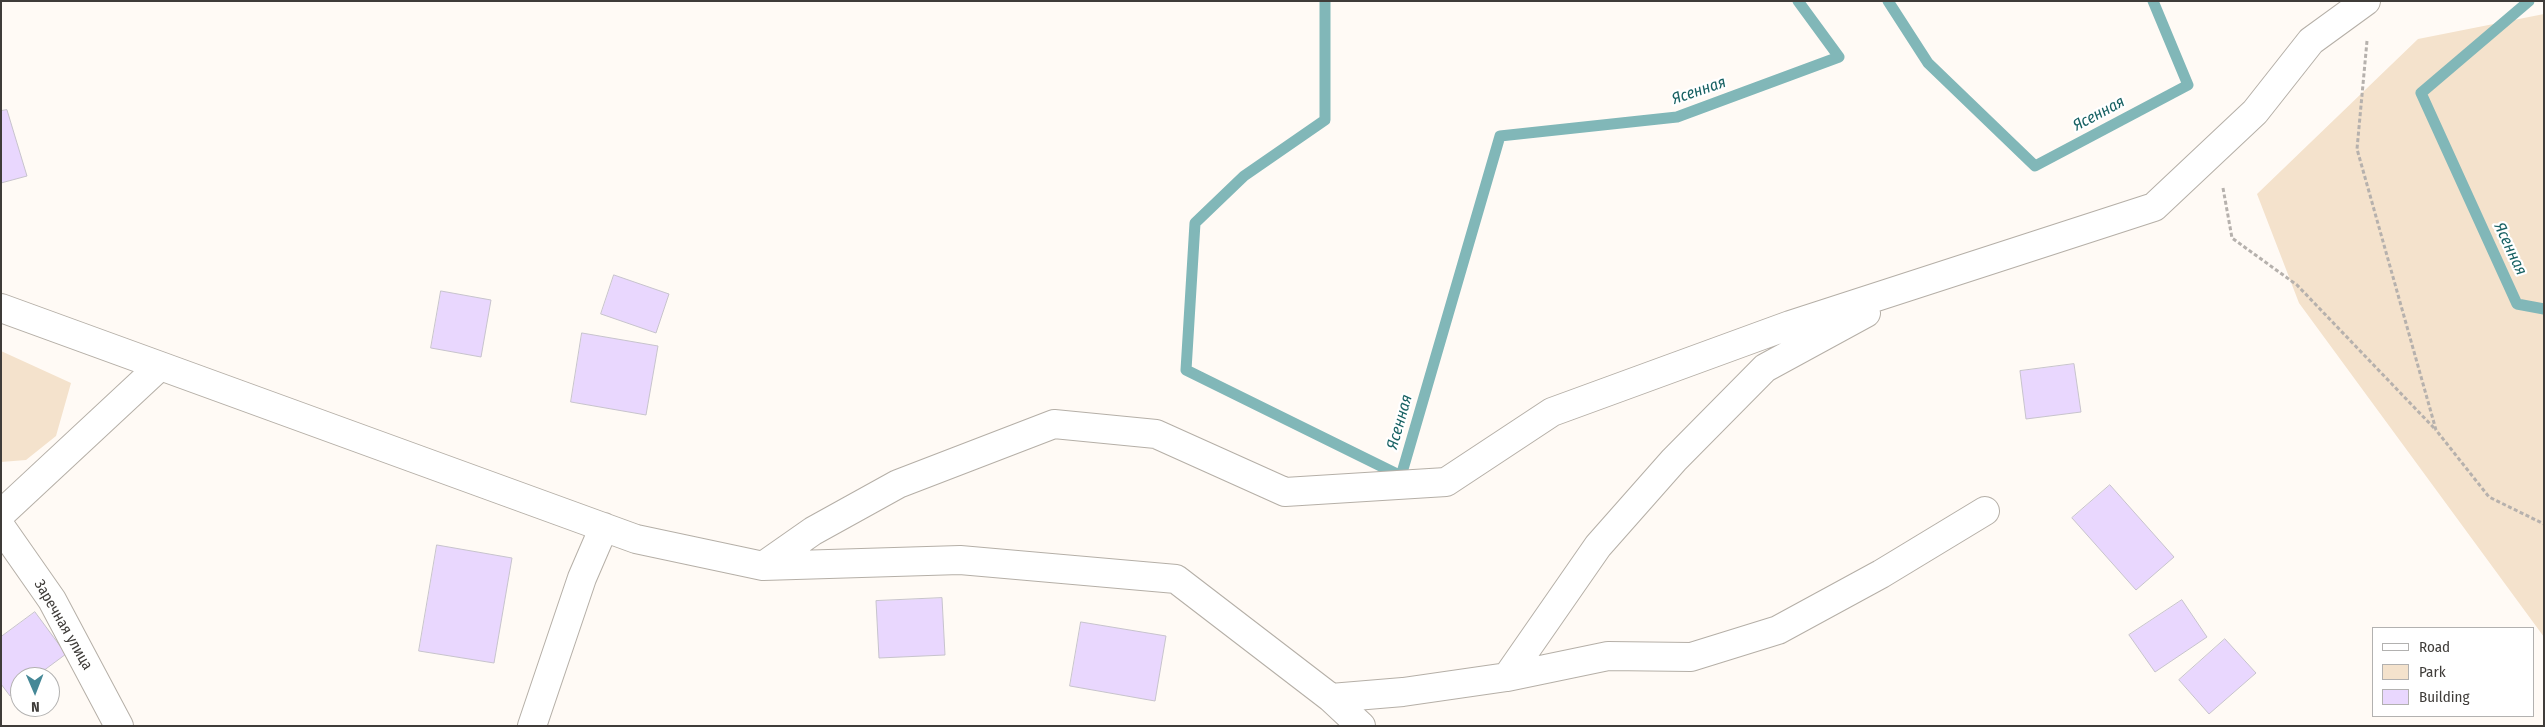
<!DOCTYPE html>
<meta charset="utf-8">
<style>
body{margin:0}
#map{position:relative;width:2545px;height:727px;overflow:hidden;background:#fffaf5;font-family:"Fira Sans Condensed",sans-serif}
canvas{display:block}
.frame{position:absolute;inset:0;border:2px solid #3f3c39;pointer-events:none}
.legend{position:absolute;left:2372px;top:627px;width:162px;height:90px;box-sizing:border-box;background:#fff;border:1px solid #b2b1b0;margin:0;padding:6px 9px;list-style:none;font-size:15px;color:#3f3c39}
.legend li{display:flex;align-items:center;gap:10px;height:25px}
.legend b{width:25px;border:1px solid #b2b1b0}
.north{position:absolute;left:10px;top:667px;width:50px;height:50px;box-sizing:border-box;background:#fff;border:1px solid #b2b1b0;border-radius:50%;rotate:179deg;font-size:14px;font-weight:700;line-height:20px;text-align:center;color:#3f3c39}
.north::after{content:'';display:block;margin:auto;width:18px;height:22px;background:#458897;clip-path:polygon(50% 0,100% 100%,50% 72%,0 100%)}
</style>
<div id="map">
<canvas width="2545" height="727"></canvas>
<div class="frame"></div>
<ul class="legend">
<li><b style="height:6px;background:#fff"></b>Road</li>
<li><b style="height:14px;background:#f4e2cc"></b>Park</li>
<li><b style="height:14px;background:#e9d7fe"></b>Building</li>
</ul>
<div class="north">N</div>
</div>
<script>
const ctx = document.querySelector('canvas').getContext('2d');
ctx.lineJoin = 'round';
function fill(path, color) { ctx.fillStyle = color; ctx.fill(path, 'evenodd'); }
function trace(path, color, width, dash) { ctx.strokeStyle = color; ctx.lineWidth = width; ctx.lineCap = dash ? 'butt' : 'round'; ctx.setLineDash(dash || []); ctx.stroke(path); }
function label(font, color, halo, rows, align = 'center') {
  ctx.font = font + ' "Fira Sans Condensed",sans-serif'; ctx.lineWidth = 4.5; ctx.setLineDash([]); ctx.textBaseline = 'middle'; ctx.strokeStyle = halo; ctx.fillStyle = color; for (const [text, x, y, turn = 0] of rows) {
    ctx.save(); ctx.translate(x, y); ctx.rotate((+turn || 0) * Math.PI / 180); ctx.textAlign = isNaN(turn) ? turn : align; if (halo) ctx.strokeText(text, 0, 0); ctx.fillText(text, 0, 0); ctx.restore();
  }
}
fill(new Path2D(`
 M2544,14V637L2299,303L2257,194L2418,39Z
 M1,351L71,383L56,436L26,460L1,462Z`), '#f4e2cc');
trace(new Path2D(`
 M1325,1V120L1244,176L1195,223L1186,370L1401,476L1500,136L1677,117L1839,57L1798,1
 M1888,1L1928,63L2035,166L2188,85L2153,1
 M2529,1L2421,93L2517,304L2544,309`), '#81b7b8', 11);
const building = new Path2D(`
 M7,110L27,176L1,183V111Z
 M614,275L669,294L656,333L601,314Z
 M441,291L491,300L481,357L431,348Z
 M582,333L658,346L646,415L571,402Z
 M2074,364L2081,412L2026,419L2020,371Z
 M2110,485L2174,557L2136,590L2072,518Z
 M437,545L512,558L494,663L419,651Z
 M942,598L945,655L879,658L876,601Z
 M2182,600L2207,637L2155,672L2129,635Z
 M35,612L66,654L35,677H20V688L10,696L1,684V637Z
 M1081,622L1166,636L1155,701L1070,686Z
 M2225,639L2256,673L2209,714L2179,680Z`);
fill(building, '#e9d7fe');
trace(building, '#c7c3cc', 1);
const minor = new Path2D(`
 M1,308L636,539L763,566L960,560L1176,579L1331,698L1361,726
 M1,514L160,366
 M1,527L52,600L119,726
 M763,566L813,531L898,484L1054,424L1156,434L1285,492L1446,482L1552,412L1790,325L2154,207L2255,112L2311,41L2366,1
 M1507,677L1608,656L1691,657L1778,630L1881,574L1985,511
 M1331,698L1403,692L1507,677L1598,546L1674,460L1765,368L1866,313
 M532,726L582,578L604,527`);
trace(minor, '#b5afa7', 30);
trace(new Path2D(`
 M2367,41L2357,149L2436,430L2489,497L2544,524
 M2223,188L2232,238L2297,285L2434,428`), '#b6b1ad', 3, [4, 2.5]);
trace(minor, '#fff', 28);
label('15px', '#3f3c39', '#fff', [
 ["Заречная улица",63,625,60]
]);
label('italic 16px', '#176163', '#fff', [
 ["Ясенная",1699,91,-19],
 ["Ясенная",2099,114,-28],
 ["Ясенная",2510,249,65],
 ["Ясенная",1400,422,-74]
]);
</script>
